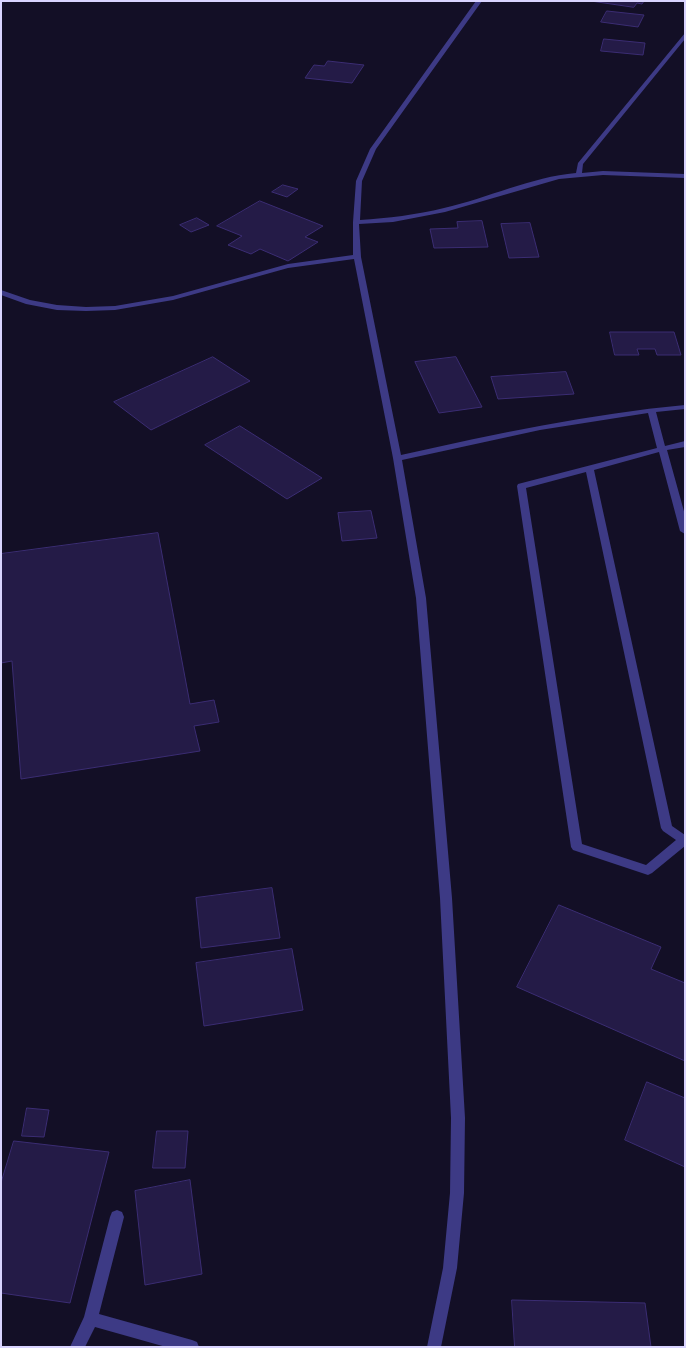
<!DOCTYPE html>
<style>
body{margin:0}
#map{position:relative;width:686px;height:1348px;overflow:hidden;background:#130f26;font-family:"Exo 2",sans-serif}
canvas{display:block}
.frame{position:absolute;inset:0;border:2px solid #d9d4ff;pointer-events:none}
</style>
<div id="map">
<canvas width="686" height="1348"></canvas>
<div class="frame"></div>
</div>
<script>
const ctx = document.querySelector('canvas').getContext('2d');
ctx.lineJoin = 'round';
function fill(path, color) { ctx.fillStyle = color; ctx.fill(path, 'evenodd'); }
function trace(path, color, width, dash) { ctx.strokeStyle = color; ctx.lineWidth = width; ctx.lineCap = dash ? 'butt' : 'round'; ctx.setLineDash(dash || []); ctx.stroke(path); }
const building = new Path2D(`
 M591,1H644L642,4L637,3L634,7Z
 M607,11L644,15L638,27L601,22Z
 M604,39L645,43L643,55L601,51Z
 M328,61L364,65L352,83L305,78L314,65L324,66Z
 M283,185L298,189L287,197L272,192Z
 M260,201L323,226L305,237L318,242L288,261L260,249L251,254L228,245L242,236L217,226Z
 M197,218L209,225L191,232L180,225Z
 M482,221L488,247L434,248L430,229L458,228L457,222Z
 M530,223L539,257L509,258L501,224Z
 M610,332H674L681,355H657L655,349H637L639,355H615Z
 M213,357L250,381L151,430L114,402Z
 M456,357L482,407L439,413L415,362Z
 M566,372L574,394L498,399L491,377Z
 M240,426L322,478L287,499L205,445Z
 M371,511L377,538L342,541L338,513Z
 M158,533L190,704L214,700L219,722L194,726L200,751L21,779L12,661L1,663V554Z
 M272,888L280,938L201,948L196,898Z
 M559,905L661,947L651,969L685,983V1061L517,987Z
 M292,949L303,1010L204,1026L196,963Z
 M647,1082L685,1098V1167L625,1140Z
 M27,1108L49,1110L44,1137L22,1136Z
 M157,1131H188L185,1168H153Z
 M14,1141L109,1152L70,1303L1,1293V1183Z
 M190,1180L202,1274L145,1285L135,1191Z
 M512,1300L645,1303L651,1347H515Z`);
fill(building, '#241b47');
trace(building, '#3b2d73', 1);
fill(new Path2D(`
 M476,1H482L376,149L362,181L360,220C388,218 416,215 444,208C488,198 531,177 576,173L578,163L685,33V39L583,164L582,173L603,171L685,174V178L603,175L559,179L445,212L393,222L359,224L361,257L401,455C495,434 589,414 685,405V409L656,412L665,446L685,441V447L667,450L685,515V534L680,531L659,452L594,470L672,826L685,835V846L652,873L648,875L573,850L571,847L517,486L518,484L657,448L648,413L540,430L402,460L426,598L452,898L465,1118L464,1193L457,1268L441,1347H427L443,1268L450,1193L451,1118L440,898L416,598L393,458L354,259L288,268L173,300L115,310L86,311L57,310L26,304L1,295V290L30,300L57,305L86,307L115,306L173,296L288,264L353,255V222L356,181L370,149ZM586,472L661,828L663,831L676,840L646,865L582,844L526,488Z
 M117,1210L122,1212L124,1217L99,1314L192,1340L197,1342L199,1347H166L95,1327L85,1347H70L84,1317L110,1217L112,1212Z`), '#3d3a85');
</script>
